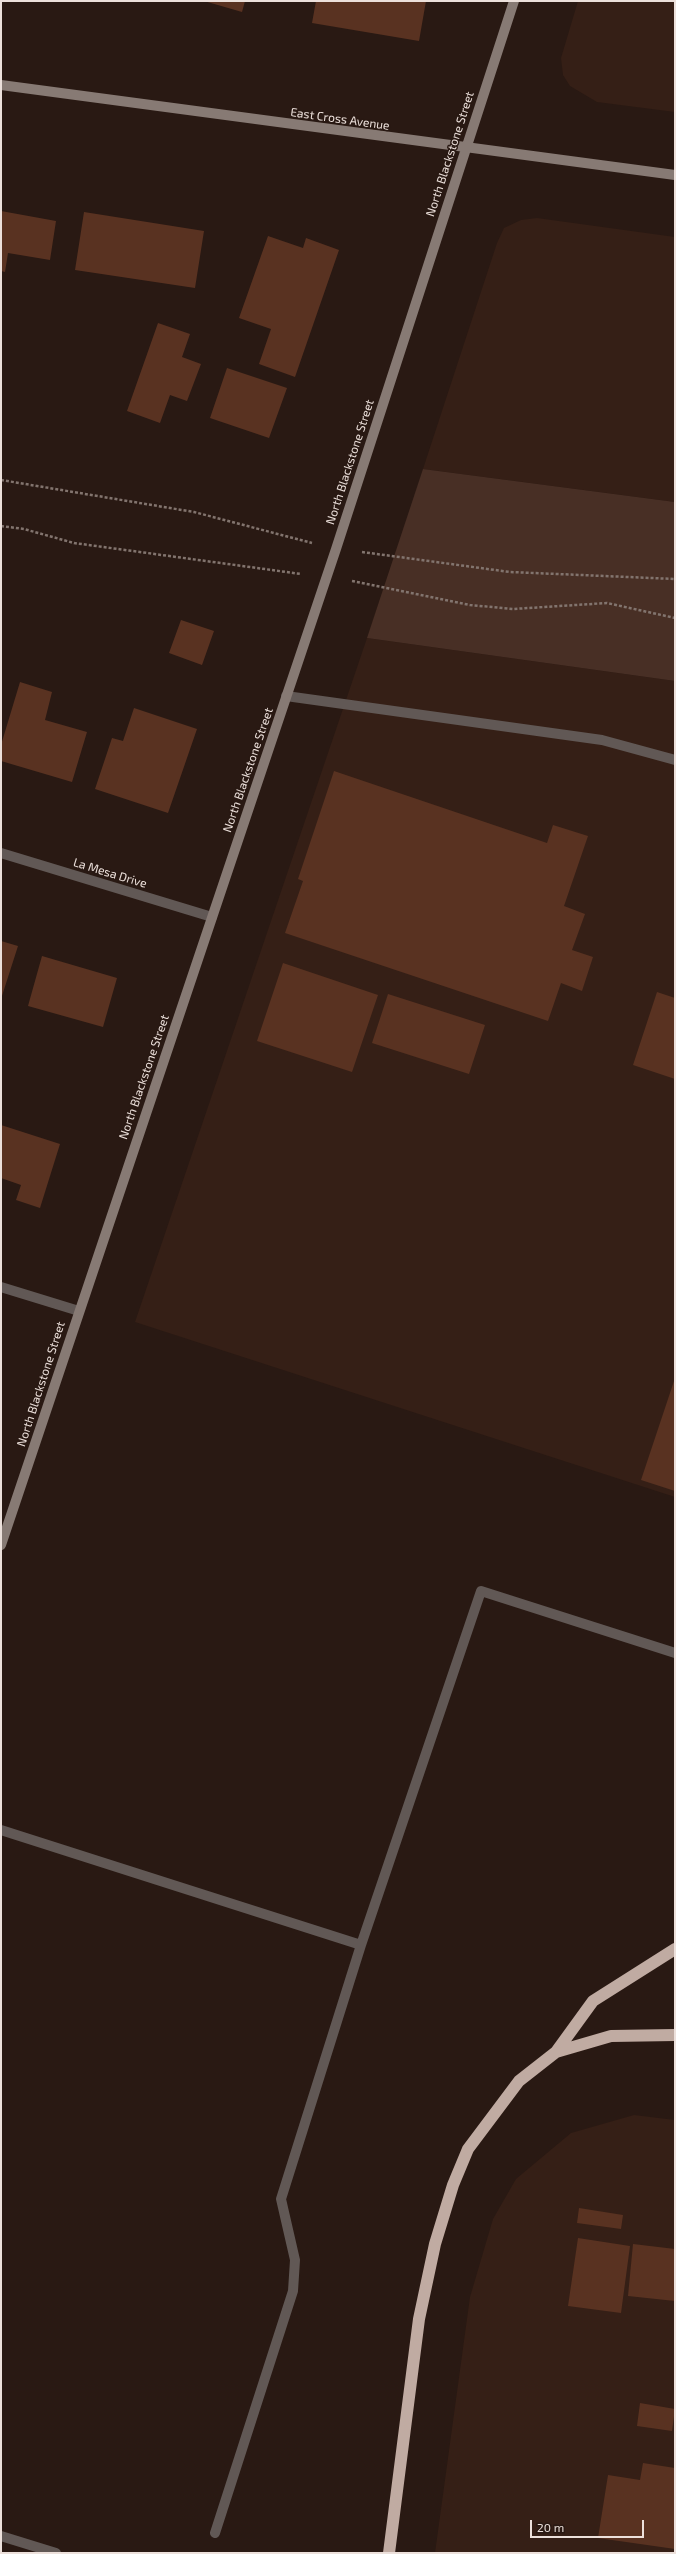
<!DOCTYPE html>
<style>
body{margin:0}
#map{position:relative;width:676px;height:2554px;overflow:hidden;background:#291913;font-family:"Exo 2",sans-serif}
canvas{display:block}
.frame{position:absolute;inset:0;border:2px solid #ece0db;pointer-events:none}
.scale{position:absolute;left:530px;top:2520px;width:114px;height:18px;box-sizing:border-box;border:2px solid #ece0db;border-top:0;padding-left:5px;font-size:12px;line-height:14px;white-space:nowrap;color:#ece0db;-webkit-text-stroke:3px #291913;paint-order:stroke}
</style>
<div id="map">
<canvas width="676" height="2554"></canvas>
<div class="frame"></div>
<div class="scale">20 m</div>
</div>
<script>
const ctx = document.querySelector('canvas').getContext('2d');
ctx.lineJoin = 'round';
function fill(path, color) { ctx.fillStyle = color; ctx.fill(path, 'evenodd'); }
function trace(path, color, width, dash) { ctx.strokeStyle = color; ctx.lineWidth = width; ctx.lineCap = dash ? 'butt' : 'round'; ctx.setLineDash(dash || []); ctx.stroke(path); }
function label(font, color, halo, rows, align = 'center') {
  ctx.font = font + ' "Exo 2",sans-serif'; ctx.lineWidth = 3; ctx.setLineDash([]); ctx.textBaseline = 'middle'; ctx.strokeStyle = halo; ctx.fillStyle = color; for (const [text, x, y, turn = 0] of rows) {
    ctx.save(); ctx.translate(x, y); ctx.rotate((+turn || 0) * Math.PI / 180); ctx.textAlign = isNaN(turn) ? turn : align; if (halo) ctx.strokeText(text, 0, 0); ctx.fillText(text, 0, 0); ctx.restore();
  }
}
fill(new Path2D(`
 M578,1H675V112L597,102L570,86L563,75L561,58Z
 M537,218L675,237V502L423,469L497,243L504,228L521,220Z
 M367,638L675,681V1497L135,1322Z
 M634,2115L675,2120V2553H435L470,2297L493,2219L516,2179L571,2133Z`), '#351f16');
fill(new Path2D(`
 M423,469L675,502V681L367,638Z`), '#482f25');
fill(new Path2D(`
 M204,1H245L242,12Z
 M316,1H426L419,41L312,23Z
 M1,211L56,221L50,260L8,253L5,272L1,271Z
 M84,212L204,231L195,288L75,270Z
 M268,236L303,248L306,238L339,250L295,377L259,364L271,329L239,318Z
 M158,323L190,334L182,357L201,364L187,401L170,395L160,423L127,411Z
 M227,368L287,388L269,438L210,418Z
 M181,620L214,631L202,665L169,653Z
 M20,682L52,692L45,720L87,732L72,782L1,761V745Z
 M134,708L197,729L168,813L95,789L112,738L123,741Z
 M334,771L547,843L553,825L588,836L564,906L585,914L572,950L593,957L582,991L561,983L548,1021L285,933L303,881L298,879Z
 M1,941L18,946L1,999Z
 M42,956L117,978L103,1027L28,1006Z
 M283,963L378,995L352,1072L257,1041Z
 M657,992L675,998V1079L633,1065Z
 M388,994L485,1025L469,1074L372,1043Z
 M1,1125L60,1144L40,1208L16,1200L21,1185L1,1178Z
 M675,1378V1491L641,1480Z
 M579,2208L623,2215L621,2229L577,2223Z
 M578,2238L630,2246L621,2313L568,2306Z
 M633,2244L675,2249V2301L628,2296Z
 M640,2403L675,2409L672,2431L637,2426Z
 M643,2463L675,2468V2549L598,2538L608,2475L640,2480Z`), '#593221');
trace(new Path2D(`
 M1,480L194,512L312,543
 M1,526L24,529L74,543L301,574
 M362,552L510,572L675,579
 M352,581L470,605L513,609L607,603L675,618`), '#82746e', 2.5, [3, 2]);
trace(new Path2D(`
 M286,696L602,740L675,760
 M1,1830L361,1945
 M215,2533L293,2291L295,2260L281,2199L361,1945L481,1591L675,1653`), '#615855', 10);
trace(new Path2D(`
 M1,853L212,917
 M1,1287L79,1311
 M1,2536L56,2553`), '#615855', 10);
trace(new Path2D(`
 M1,85L675,175
 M1,1545L336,549L514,1`), '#877a74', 10);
trace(new Path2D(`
 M556,2052L611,2036L675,2035
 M389,2553L419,2319L435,2244L453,2185L468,2149L519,2081L556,2052L593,2001L675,1949`), '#c0aba2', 12);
label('12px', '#ece0db', '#291913', [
 ["East Cross Avenue",340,119,8],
 ["North Blackstone Street",450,154,-72],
 ["North Blackstone Street",350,462,-72],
 ["North Blackstone Street",248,770,-71],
 ["La Mesa Drive",110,873,17],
 ["North Blackstone Street",144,1077,-71],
 ["North Blackstone Street",41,1384,-72]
]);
</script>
